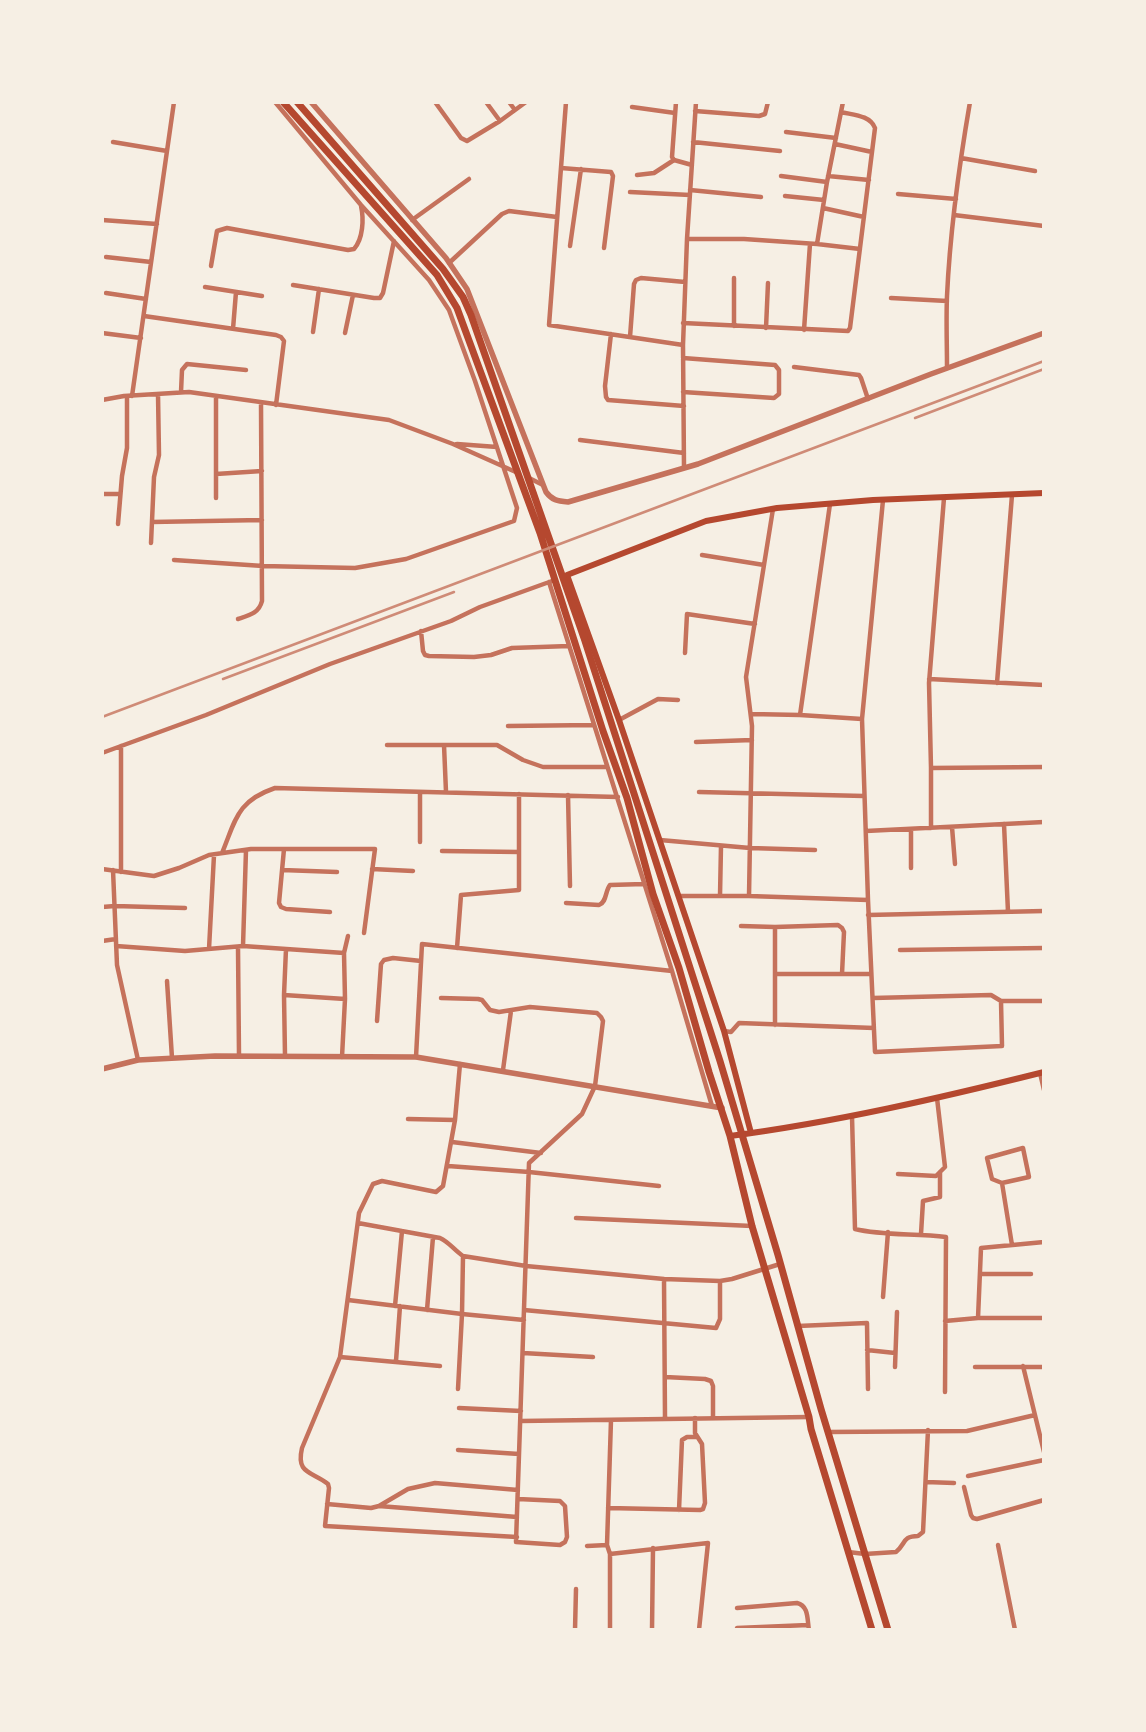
<!DOCTYPE html>
<style>
body{margin:0}
#map{position:relative;width:1146px;height:1732px;overflow:hidden;background:#f6efe4;font-family:Lora,serif}
canvas{display:block}
.frame{position:absolute;inset:0;border:104px solid #f6efe4;pointer-events:none}
</style>
<div id="map">
<canvas width="1146" height="1732"></canvas>
<div class="frame"></div>
</div>
<script>
const ctx = document.querySelector('canvas').getContext('2d');
ctx.lineJoin = 'round';
function trace(path, color, width, dash) { ctx.strokeStyle = color; ctx.lineWidth = width; ctx.lineCap = dash ? 'butt' : 'round'; ctx.setLineDash(dash || []); ctx.stroke(path); }
trace(new Path2D(`
 M435,102L461,138L467,141L500,121L526,102
 M486,102L500,121
 M509,102L515,110
 M566,102L549,325L683,345
 M676,102L672,157L674,160L692,165
 M632,107L675,113
 M695,111L759,116L765,114L768,102
 M786,132L836,138
 M113,142L167,151
 M693,142L780,151
 M835,144L872,152
 M961,158L1035,171
 M561,168L611,172L613,176L604,248
 M637,175L654,173L674,160
 M781,176L827,182
 M828,176L869,180
 M690,190L761,197
 M630,192L690,195
 M898,194L956,199
 M785,196L824,200
 M823,208L864,217
 M954,215L1044,226
 M102,220L157,224
 M412,220L469,179
 M687,239H744L817,244L827,182L843,102
 M817,244L860,249
 M570,246L581,169
 M106,257L151,262
 M449,263L502,214L509,211L557,217
 M211,266L217,231L227,228L348,250L354,249C363,239 364,219 361,206
 M293,285L374,298H380L383,293L394,241
 M205,287L262,296
 M106,293L146,299
 M891,298L947,301
 M144,316L276,335L281,337L284,341L276,405
 M683,323L848,331L850,328L875,128C870,115 853,115 841,112
 M734,326V278
 M766,328L768,283
 M233,329L236,292
 M804,330L810,244
 M313,332L319,289
 M102,333L141,338
 M345,333L353,295
 M611,334L605,386L606,397L608,400L684,406
 M630,337L634,284L636,280L641,278L685,282
 M683,358L775,365L779,370V394L774,398L683,392
 M794,367L859,375L861,378L868,399
 M947,368C947,344 946,320 947,296C950,231 959,166 970,102
 M181,392L182,370L187,364L246,370
 M132,396L174,102
 M102,400L124,396L189,392L389,420L453,444L518,473
 M580,440L684,453
 M457,444L497,447
 M684,468L683,345L687,239L696,102
 M216,474L262,471
 M527,477L543,485
 M102,494H120
 M216,498V396
 M944,498L929,683L931,768L1044,767
 M883,500L862,719L868,900L875,1052L1002,1046L1001,1001
 M152,522L262,520
 M118,524L122,476L127,448V396
 M151,543L154,477L159,455L158,394
 M702,555L764,565
 M174,560L263,566L355,568L406,559L514,521L517,508L475,381L449,310L429,280L361,205L275,102
 M549,582L672,971L712,1106
 M238,619C250,615 259,613 262,601L261,403
 M421,631L423,651L425,655L429,656L474,657L491,655L512,648L569,646
 M685,653L687,614L755,624
 M929,679L1044,685
 M997,683L1012,495
 M751,714L800,715L862,719
 M800,715L830,504
 M619,720L658,699L678,700
 M508,726L594,725
 M696,742L752,740
 M387,745H497L523,760L543,767H607
 M444,745L446,792
 M121,746V872
 M102,753L206,715L330,664L451,621L480,607L552,581
 M420,792V842
 M699,792L864,796
 M568,795L570,886
 M1004,824L1008,912
 M952,827L955,864
 M931,828V768
 M911,829V868
 M866,831L1044,822
 M660,840L750,848L815,850
 M284,849L279,903L281,907L286,909L330,912
 M442,851L519,852
 M222,853C236,819 237,801 275,788L618,797
 M102,869L154,876L179,868L209,855L251,849H375L364,933
 M372,869L413,871
 M113,870L117,965L138,1060
 M282,870L337,872
 M679,896H749L868,900
 M720,896L721,846
 M749,896L752,726L746,677L773,509
 M566,903L599,905C607,902 605,891 610,885L644,884
 M102,907L115,906L185,908
 M868,915L1044,911
 M741,926L775,927L838,925L842,928L844,932L842,974
 M102,941L116,939
 M116,946L185,951L243,946L344,953
 M243,946L246,850
 M238,947L239,1056
 M457,948L461,895L519,890V794
 M209,949L214,855
 M900,950L1044,948
 M775,974H871
 M167,981L172,1058
 M284,995L345,999
 M441,998L478,999L482,1000L490,1010L499,1012L530,1007L597,1013L601,1017L603,1021L595,1086L582,1114L529,1163L516,1542L560,1545L565,1542L567,1537L565,1506L560,1501L518,1499
 M873,998L991,995L1001,1001H1044
 M377,1021L381,964L384,960L393,958L421,961
 M775,1025V927
 M724,1031L731,1032L739,1023L874,1028
 M285,1056L284,995L286,949
 M342,1057L345,999L344,953L348,936
 M416,1057L422,944L672,971
 M460,1064L455,1120L443,1186L436,1192L382,1181L373,1184L359,1213L340,1357L302,1448C296,1474 311,1471 328,1484L329,1488L325,1526L517,1537
 M503,1070L511,1011
 M1040,1073L1044,1090
 M852,1116L855,1229C883,1236 916,1233 946,1237L945,1392
 M408,1119L455,1120
 M452,1142L541,1153
 M448,1166L529,1172L659,1186
 M898,1174L936,1176L945,1167L937,1098
 M1002,1183L1029,1177L1023,1148L987,1158L992,1179L1002,1183L1012,1245
 M576,1218L752,1226
 M358,1223L440,1238C449,1242 454,1250 463,1256L526,1266L664,1279L665,1418
 M921,1234L923,1201L940,1197V1172
 M1044,1242L981,1248L978,1318H1044
 M980,1274H1031
 M664,1279L720,1281L732,1279L780,1264
 M883,1297L888,1232
 M348,1300L462,1314L524,1320
 M395,1306L402,1231
 M427,1310L433,1237
 M524,1310L716,1328L720,1319V1281
 M945,1321L978,1318
 M798,1326L867,1323L868,1389
 M867,1350L895,1353
 M523,1353L593,1357
 M340,1357L440,1366
 M396,1361L400,1306
 M1023,1366L1044,1452
 M895,1367L897,1312
 M975,1367H1044
 M665,1377L705,1379L711,1381L713,1386V1418
 M458,1389L462,1314L463,1256
 M459,1408L521,1411
 M521,1421L809,1417
 M828,1432L967,1431L1035,1415
 M458,1450L519,1454
 M968,1476L1044,1460
 M926,1482L954,1483
 M964,1487L971,1515L973,1518L977,1519L1044,1500
 M327,1504L371,1508L379,1506L408,1489L435,1483L518,1490
 M379,1506L517,1517
 M608,1508L700,1510L703,1509L705,1503L702,1444L695,1433V1418
 M679,1510L682,1440L687,1437H697
 M607,1545L611,1420
 M998,1545L1015,1630
 M587,1546L607,1545L610,1554L708,1543L699,1630
 M848,1552L865,1554L896,1552C906,1544 902,1536 918,1536L923,1532L928,1430
 M610,1554V1630
 M737,1608L797,1603C809,1606 807,1619 809,1630
 M737,1628L808,1625
 M575,1630L576,1589
 M652,1630L653,1548`), '#c5725c', 4.5);
trace(new Path2D(`
 M311,102L446,258L467,289L546,492C552,500 557,501 568,502L698,464L931,374L1044,333
 M102,1069L138,1060L215,1056L416,1057L722,1108`), '#c5725c', 5.5);
trace(new Path2D(`
 M751,1133L724,1031L619,720L567,575L706,521L777,508L873,500L1044,493
 M730,1136C836,1122 940,1098 1044,1072`), '#b5482f', 6);
trace(new Path2D(`
 M283,102L437,275L457,308L540,533L603,731L627,798L653,894L679,968L709,1072L730,1136L752,1226L809,1417L811,1429L872,1630
 M297,102L443,269L463,297L471,315L584,638L720,1061L778,1255L821,1409L888,1630`), '#b5482f', 7);
trace(new Path2D(`
 M915,418L1044,369
 M223,679L454,592
 M102,717L1044,361`), '#cf8b77', 2.5);
</script>
